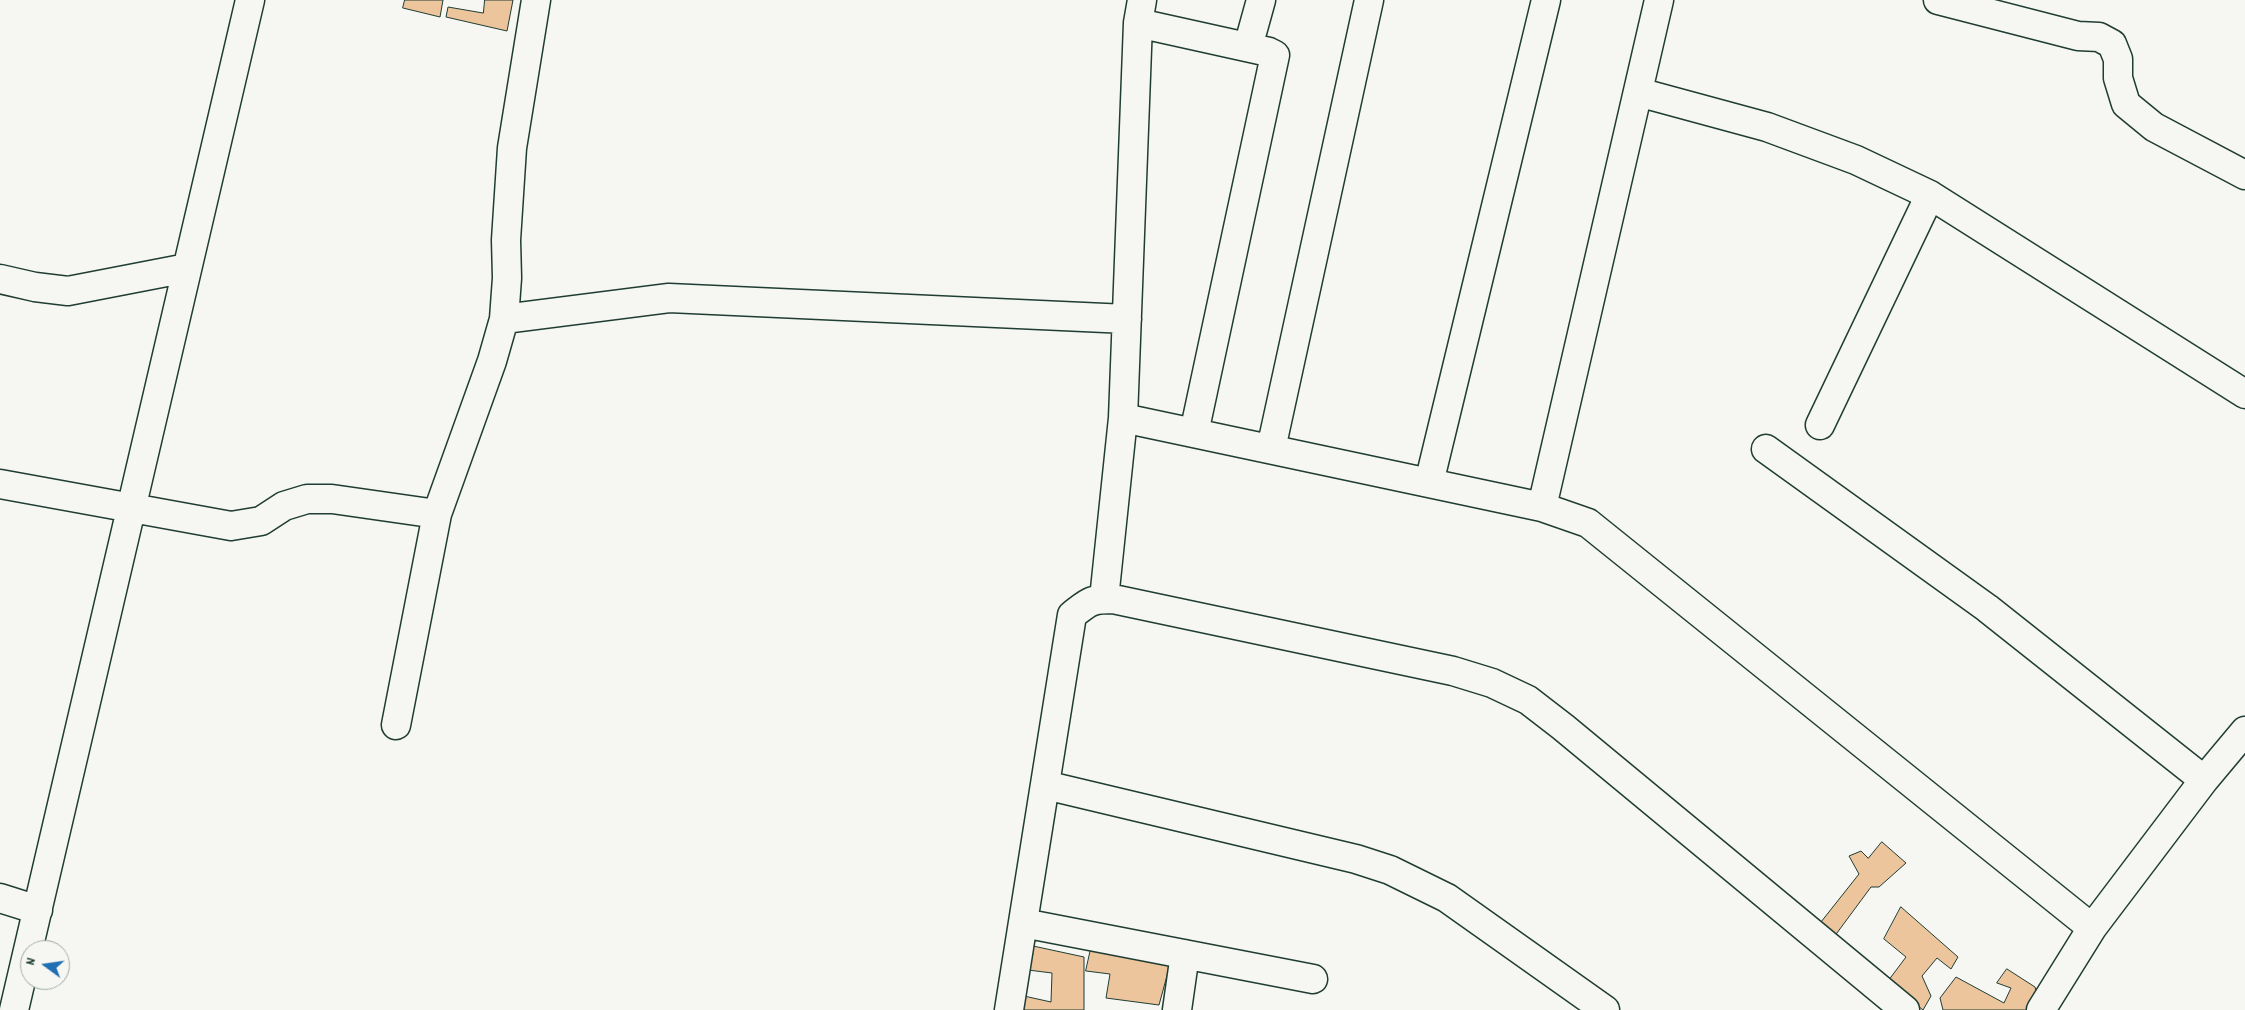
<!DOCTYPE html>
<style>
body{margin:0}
#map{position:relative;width:2245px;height:1010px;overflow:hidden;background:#f6f6f2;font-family:Dekko,sans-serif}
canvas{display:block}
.north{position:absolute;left:20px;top:940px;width:50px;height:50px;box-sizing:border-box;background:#f6f6f2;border:1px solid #a0aca6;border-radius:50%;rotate:284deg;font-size:14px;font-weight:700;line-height:20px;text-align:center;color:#1f3d34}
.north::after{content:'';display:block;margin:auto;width:18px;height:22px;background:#1f6fb2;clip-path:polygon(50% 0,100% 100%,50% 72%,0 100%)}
</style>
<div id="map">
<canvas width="2245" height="1010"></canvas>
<div class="north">N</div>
</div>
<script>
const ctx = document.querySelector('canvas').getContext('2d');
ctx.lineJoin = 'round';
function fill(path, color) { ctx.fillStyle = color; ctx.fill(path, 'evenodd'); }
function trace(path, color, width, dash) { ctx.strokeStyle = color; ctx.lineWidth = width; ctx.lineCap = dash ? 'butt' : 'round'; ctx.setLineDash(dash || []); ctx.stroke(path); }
const building = new Path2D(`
 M405,0H443L440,17L403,8Z
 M485,0H513L507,31L446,17L448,7L483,13Z
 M1882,842L1906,863L1879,887H1871L1831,941L1817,927L1859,874L1849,856L1861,851L1868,858Z
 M1901,907L1958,957L1951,969L1937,958L1922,976L1931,996L1923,1010L1888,981L1906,957L1884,939Z
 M1092,944L1171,961L1159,1005L1106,998L1110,974L1086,971Z
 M1033,946L1084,957V1010H1022L1024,996L1051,1002L1052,973L1028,970Z
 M2007,969L2035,987L2037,994L2028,1010H1943L1940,998L1956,977L2004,1003L2011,988L1997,983Z`);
fill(building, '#ecc59c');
trace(building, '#1f3d34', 1);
const minor = new Path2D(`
 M1938,0L2078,36L2099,37L2112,44L2118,59V78L2126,104L2154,127L2245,175
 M1138,23L1269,52L1275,55L1194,433
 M1248,47L1261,0
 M1638,92L1767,127L1856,160L1930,195L2245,394
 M0,279L35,287L68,291L187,268
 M504,319L669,298L1127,319
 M1123,418L1542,507L1588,523L2092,928
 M1820,425L1930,195
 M1271,449L1369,0
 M1766,449L1987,608L2204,780
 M1429,483L1546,0
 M0,484L231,526L261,521L284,506L307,499H332L437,514
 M1542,507L1659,0
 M1104,599L1123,418L1138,23L1142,0
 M396,725L437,514L492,361L504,319L507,278L506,240L512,148L536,0
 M1045,785L1356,859L1390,870L1447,898L1605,1010
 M0,898L38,910
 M1023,923L1313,979
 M14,1010L250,0
 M1009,1010L1072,615C1089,602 1090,599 1113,599L1453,671L1492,683L1528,700L1563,727L1905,1010
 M1177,1010L1185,954
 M2041,1010L2092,928L2204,780L2245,731`);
trace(minor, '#1f3d34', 31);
trace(minor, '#f6f6f2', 28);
</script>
